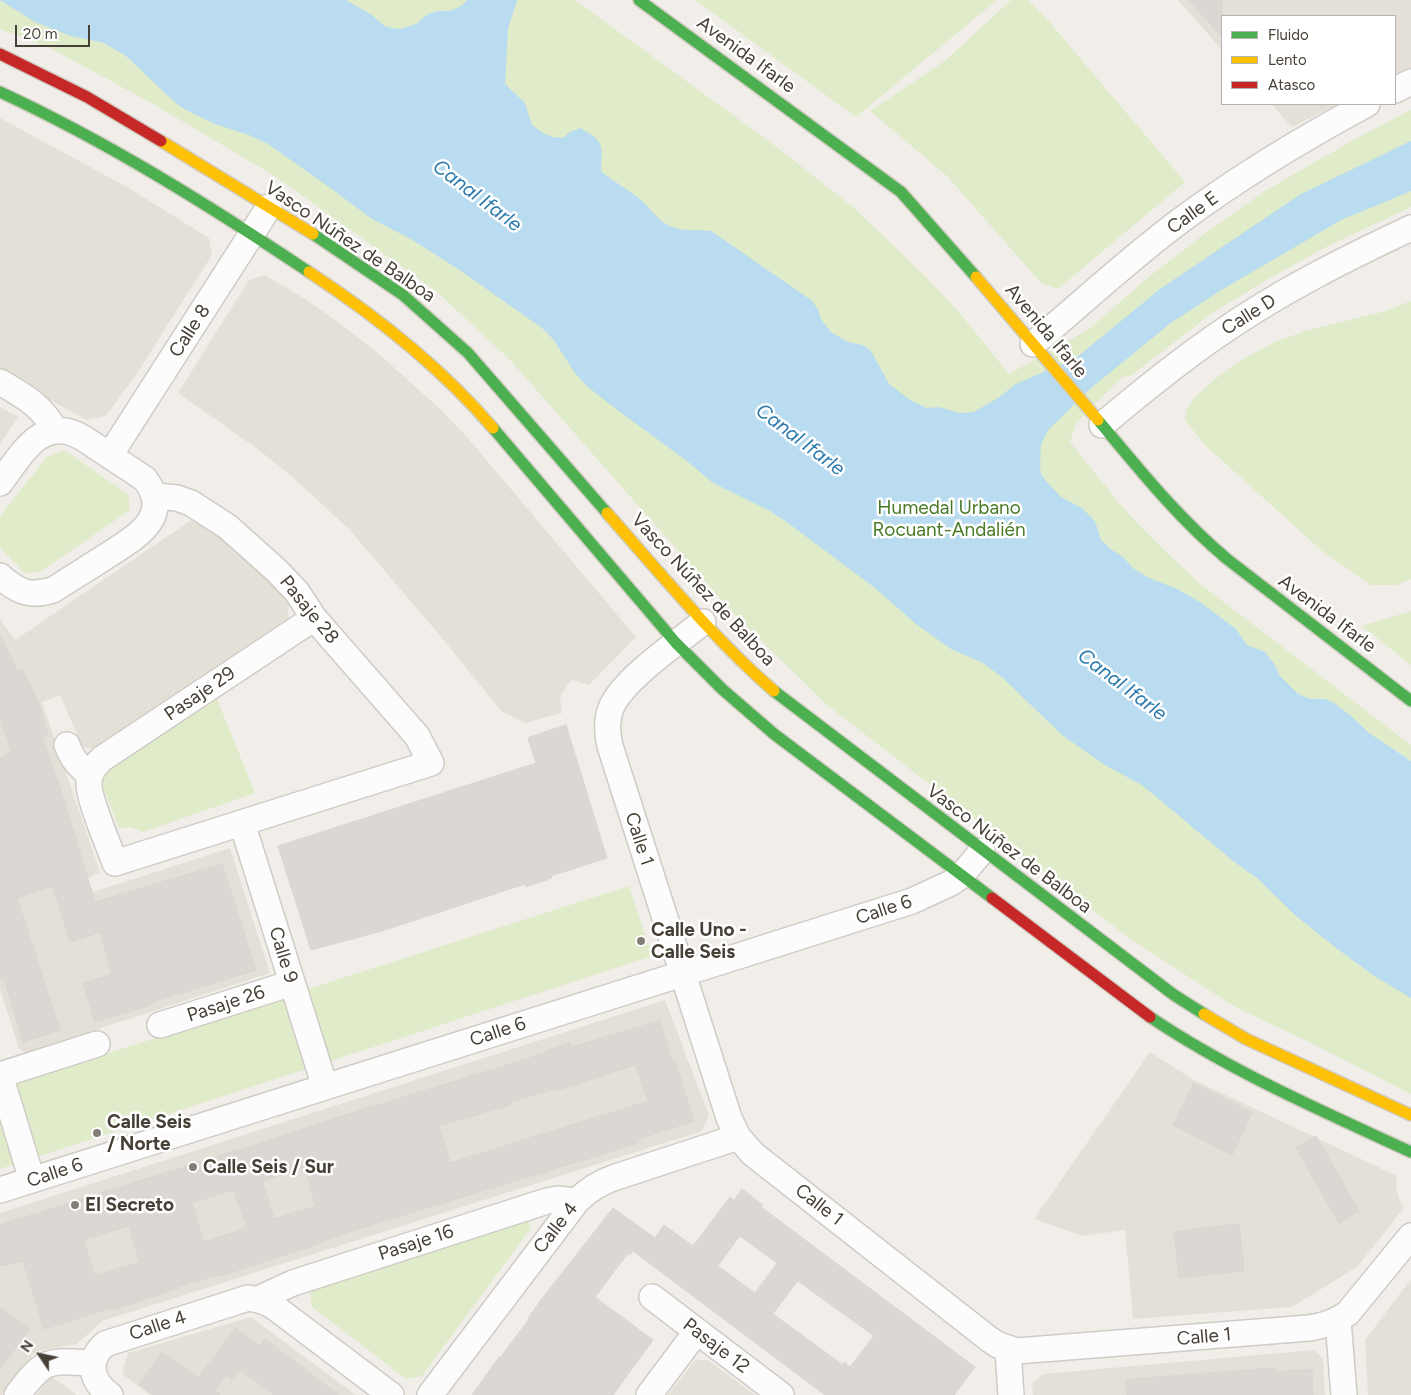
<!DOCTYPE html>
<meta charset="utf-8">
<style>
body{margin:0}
#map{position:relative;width:1411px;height:1395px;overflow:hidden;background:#f1eeea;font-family:Figtree,sans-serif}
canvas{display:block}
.legend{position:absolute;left:1221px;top:15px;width:175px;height:90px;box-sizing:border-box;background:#fff;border:1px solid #b5b3af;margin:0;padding:6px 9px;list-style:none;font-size:15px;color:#474036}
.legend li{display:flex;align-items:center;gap:10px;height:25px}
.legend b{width:25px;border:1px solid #b5b3af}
.north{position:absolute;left:15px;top:1330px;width:50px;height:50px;-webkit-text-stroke:4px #fff;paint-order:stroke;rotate:304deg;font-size:14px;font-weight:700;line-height:20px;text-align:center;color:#474036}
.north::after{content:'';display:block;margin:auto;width:18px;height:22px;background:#474036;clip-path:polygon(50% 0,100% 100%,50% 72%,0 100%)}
.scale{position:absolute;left:15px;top:25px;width:75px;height:22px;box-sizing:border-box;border:2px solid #474036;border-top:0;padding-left:6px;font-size:15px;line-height:18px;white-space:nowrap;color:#474036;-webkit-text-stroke:4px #fff;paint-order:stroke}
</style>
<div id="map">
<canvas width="1411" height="1395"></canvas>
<ul class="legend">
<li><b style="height:6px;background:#4caf50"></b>Fluido</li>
<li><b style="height:6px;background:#ffc107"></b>Lento</li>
<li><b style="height:6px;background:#c62828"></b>Atasco</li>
</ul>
<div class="north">N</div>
<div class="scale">20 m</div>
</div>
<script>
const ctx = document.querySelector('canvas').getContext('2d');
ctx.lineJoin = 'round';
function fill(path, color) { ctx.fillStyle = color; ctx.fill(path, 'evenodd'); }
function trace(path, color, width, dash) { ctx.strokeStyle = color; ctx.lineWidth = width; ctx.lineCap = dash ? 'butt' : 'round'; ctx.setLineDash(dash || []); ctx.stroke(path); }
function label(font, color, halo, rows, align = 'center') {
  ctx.font = font + ' Figtree,sans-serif'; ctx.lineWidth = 5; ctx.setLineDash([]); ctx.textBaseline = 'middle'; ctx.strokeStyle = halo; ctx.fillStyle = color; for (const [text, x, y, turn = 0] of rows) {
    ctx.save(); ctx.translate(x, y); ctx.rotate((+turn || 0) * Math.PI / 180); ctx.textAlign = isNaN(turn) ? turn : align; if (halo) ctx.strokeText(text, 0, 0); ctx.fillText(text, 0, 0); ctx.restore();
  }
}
fill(new Path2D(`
 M1178,0H1411V68L1395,76V16H1222V50Z
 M1271,104H1338L1292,127Z
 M0,118L127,187L209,238L212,255L136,375L106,416L86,420L0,372Z
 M265,275L305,299L342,325L379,354L439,408L467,437L636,637L589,685L571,680L560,697L562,713L525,723L501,711L447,644L349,529L288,473L255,447L178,393L249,280Z
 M0,407L18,417L0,444Z
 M193,519L247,557L289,600L288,618L91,749L82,746L60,695L42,702L100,872L88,878L93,892L230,848L270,973L25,1053L19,1049L0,989V619L15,640Z
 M665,1000L709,1115L702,1131L102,1321L77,1344L36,1351L2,1395H0V1213Z
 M1150,1052L1194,1080L1397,1176L1396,1185L1399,1199L1404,1208L1357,1267L1292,1307L1133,1319L1125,1230L1083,1236L1034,1219Z
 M1411,1279V1395H1368L1365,1340Z
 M251,1317L356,1395H150L122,1374L128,1353Z
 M1314,1350L1323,1359L1325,1395H1033L1032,1384L1043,1374Z
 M695,1360H708L755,1395H668Z
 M51,1376L77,1395H36Z`), '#e5e0d7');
fill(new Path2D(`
 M0,0H575L774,145L853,207L926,277L958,311L1009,374L1089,329L1150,276L1207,232L1265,191L1357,138L1411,110V207L1326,247L1268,279L1211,314L1132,375L1122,377L1076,423L1070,442L1124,509L1156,542L1200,584L1411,745V761L1391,747L1411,763V1094L1311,1043L1235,1007L1189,977L1129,938L827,705L732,612L510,360L436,291L276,177L155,105L50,48L0,29Z
 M695,0H997L856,117Z
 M1011,0H1028L1046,18L1185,182L1058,289L1041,283L947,176L870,111L946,60Z
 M1411,301V579L1396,585H1371L1322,551L1205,445L1185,420L1186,411L1194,398L1215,379L1243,359L1275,342L1305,331L1386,311Z
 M64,450L128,494L130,510L40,572L24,573L0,547V516L47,457Z
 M1411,611V665L1362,626Z
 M217,699L255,793L143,832L131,827L119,828L102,784L111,765Z
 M629,886L652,956L0,1169V1088Z
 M528,1220L531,1228L422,1376L406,1379L311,1306V1290Z`), '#dfebc9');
fill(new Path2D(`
 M0,0H346L372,15L386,27L400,29L416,24L428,14L438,11H450L461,6L467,0H517L508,29L505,84L525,103L532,125L543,133L553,137L563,138L570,132L580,128C605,142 602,144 601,171C614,182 629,190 642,201C652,210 659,222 672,227C685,232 698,229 711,231L811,300L818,309L821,319L831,332L848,342L863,345L871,351L889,384L910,400L927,408L939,407L960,413L974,412L998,398L1016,384L1076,358L1160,289L1301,194L1411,141V191L1341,220L1223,289L1172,322L1091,388L1049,429L1041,444L1040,466L1041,474L1046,481L1061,497L1082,508L1095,521L1101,540L1112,550L1123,557L1133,568L1147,577L1177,589L1200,602L1236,629L1247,645L1265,652L1275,665L1279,675L1298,694L1310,699H1325L1334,703L1350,715L1369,733L1411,761V998L1376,977L1336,948L1295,915L1257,878L1233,861L1142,785L1105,765L1062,735L1003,678L983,663L951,649L916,624L875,588L788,523L770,511L713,483L687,461L616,409L588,387L575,373L553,339L542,328L461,271L411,239L372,219L329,187L268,144L249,135L215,124L182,108L169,97L126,56L104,43L71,36L35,22Z`), '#b9dcf0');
const building = new Path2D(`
 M1189,0H1222V37Z
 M0,635L18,671L22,669L38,702L48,735L42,737L64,800L95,902L222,864L256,970L149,1003L150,1005L95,1022L83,983L112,974L100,932L70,942L53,886L17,898L60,1030L23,1042L4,978L0,979V758L6,757L5,754L11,752L0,716Z
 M566,725L607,858L551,876L552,878L526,887L525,884L382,931L311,950L278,846L536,763L528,738Z
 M660,1021L672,1062L675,1061L694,1121L638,1139L639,1142L600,1155L355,1230L318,1243L319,1244L220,1276V1274L178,1287L179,1288L113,1310L112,1308L44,1329L23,1261L0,1266V1225L110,1190L185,1167L184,1166L252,1146L329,1120L546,1053L545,1051L570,1043L571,1047ZM636,1065L648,1101L450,1163L439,1126L510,1105L509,1103L556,1088L557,1090ZM305,1168L316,1206L274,1219L262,1181ZM234,1190L247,1228L204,1242L192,1203ZM129,1226L140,1262L95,1276L84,1240Z
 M1194,1083L1252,1113L1232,1155L1173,1125Z
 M1316,1136L1359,1211L1339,1223L1296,1148Z
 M742,1189L763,1205L761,1207L975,1367L954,1395H825L633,1251L630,1255L628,1253L595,1297L653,1340L613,1395H472L499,1357L500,1358L529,1319L528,1318L544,1296L613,1208L655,1238L664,1225L693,1246L730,1197L734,1200ZM740,1236L777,1263L755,1293L718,1266ZM798,1281L874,1336L850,1367L844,1362L843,1365L773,1314Z
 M1239,1224L1244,1271L1179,1278L1174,1232Z
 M0,1307L30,1329L0,1369Z
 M236,1328L260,1346L265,1339L339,1395H274L239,1369L232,1379L226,1375L215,1391L220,1395H153L139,1384L162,1352L198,1378Z
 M1275,1368V1372L1312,1369L1313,1395H1127L1126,1380Z`);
fill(building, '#dbd7d2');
trace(building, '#d9d5d0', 1);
const street = new Path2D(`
 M1395,90L1411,82
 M1033,344C1082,303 1129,259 1180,221C1239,177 1302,139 1367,104
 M0,382C24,396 41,405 55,430
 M1102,425C1140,393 1178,362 1219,334C1279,292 1345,259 1411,228
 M110,455L269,207
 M0,483C22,454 42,414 83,438L145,479C174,518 134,538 105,557C88,568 70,579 53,590C30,597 18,592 0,576
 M155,496L177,498L191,503L228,527L277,571L297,592L314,618L417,736L431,763L115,863C109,846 87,796 89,781C90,771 96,764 103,758L314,618
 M703,622C678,642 622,680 611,708C606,720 607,733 610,746L729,1118L738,1137L753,1154L989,1339L998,1345L1017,1351L1309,1328C1324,1326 1336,1322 1348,1313L1411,1236
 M67,745C72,758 78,767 90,774
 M242,823L325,1087
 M160,1025L292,983
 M32,1180L0,1075L97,1044
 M0,1190L912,901L951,883L961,876L982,851
 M652,1297L781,1395
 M258,1299L293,1283L547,1201L557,1199L577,1201
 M1338,1320L1344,1395
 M1008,1349L1011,1395
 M17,1395C46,1357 47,1361 93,1363
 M110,1395C91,1381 86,1361 105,1344L248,1298C260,1299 268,1302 277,1309L391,1395
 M430,1395L577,1201C588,1190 599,1183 613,1178L738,1137
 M649,1395L697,1331`);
const fast = new Path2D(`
 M639,0L901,192L976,277
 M0,92C108,142 210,206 309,272
 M313,234L403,295L468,353L607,513
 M1098,420C1139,469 1178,518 1227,559L1411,701
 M493,428L676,643L722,689L774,734L992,898
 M774,691L1174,995L1204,1014
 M1150,1017C1232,1072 1322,1111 1411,1152`);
const slow = new Path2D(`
 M161,141L313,234
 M309,272C376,316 440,366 493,428
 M976,277L1098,420
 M607,513C661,574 713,638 774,691
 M1204,1014L1246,1039L1411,1115`);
const jam = new Path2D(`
 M0,54L87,97L161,141
 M992,898L1150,1017`);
trace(street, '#cfccc7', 28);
trace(fast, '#d0cbc1', 14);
trace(slow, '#d0cbc1', 14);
trace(jam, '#d0cbc1', 14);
trace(street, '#fdfcfc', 25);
trace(fast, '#4caf50', 11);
trace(slow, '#ffc107', 11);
trace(jam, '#c62828', 11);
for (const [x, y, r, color] of [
 [641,941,5,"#827d75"],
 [97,1133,5,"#827d75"],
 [193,1167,5,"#827d75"],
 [75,1205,5,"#827d75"]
]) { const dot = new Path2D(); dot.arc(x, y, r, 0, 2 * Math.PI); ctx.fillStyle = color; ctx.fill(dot); trace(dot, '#fff', 2); }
label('19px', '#474036', '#fff', [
 ["Avenida Ifarle",746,55,36],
 ["Calle E",1193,213,-36],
 ["Vasco Núñez de Balboa",350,242,34],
 ["Calle D",1249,315,-32],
 ["Calle 8",190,331,-57],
 ["Avenida Ifarle",1046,331,50],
 ["Vasco Núñez de Balboa",703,590,47],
 ["Pasaje 28",309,610,51],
 ["Avenida Ifarle",1327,614,37],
 ["Pasaje 29",200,694,-34],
 ["Calle 1",639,839,72],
 ["Vasco Núñez de Balboa",1009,849,37],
 ["Calle 6",884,910,-18],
 ["Calle 9",283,955,73],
 ["Pasaje 26",226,1004,-18],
 ["Calle 6",498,1032,-18],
 ["Calle 6",55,1173,-18],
 ["Calle 1",819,1205,38],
 ["Calle 4",556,1228,-52],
 ["Pasaje 16",416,1243,-18],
 ["Calle 4",158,1326,-18],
 ["Calle 1",1204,1337,-5],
 ["Pasaje 12",716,1346,37]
]);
label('19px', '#497a27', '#fff', [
 ["Humedal Urbano",949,508],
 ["Rocuant-Andalién",949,530]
]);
label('bold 19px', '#474036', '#fff', [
 ["Calle Uno -",651,930],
 ["Calle Seis",651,952],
 ["Calle Seis",107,1122],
 ["/ Norte",107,1144],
 ["Calle Seis / Sur",203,1167],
 ["El Secreto",85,1205]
], 'left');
label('italic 20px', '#2b7aae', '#fff', [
 ["Canal Ifarle",477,196,37],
 ["Canal Ifarle",800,440,37],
 ["Canal Ifarle",1122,685,37]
]);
</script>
